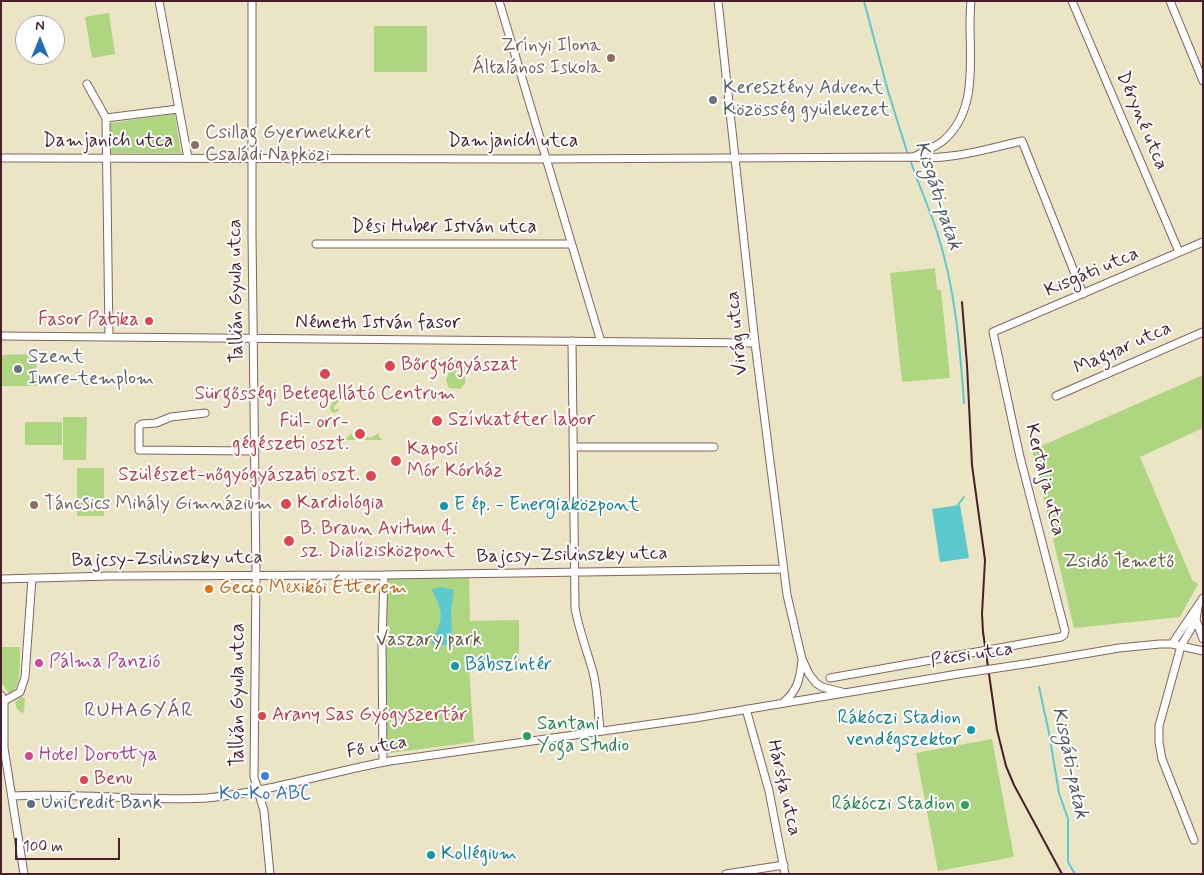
<!DOCTYPE html>
<meta charset="utf-8">
<style>
body{margin:0}
#map{position:relative;width:1204px;height:875px;overflow:hidden;background:#ebe5c6;font-family:Mynerve,sans-serif}
canvas{display:block}
.frame{position:absolute;inset:0;border:2px solid #4a1f2b;pointer-events:none}
.north{position:absolute;left:15px;top:15px;width:50px;height:50px;box-sizing:border-box;background:#fff;border:1px solid #b7a5aa;border-radius:50%;rotate:0deg;font-size:14px;font-weight:700;line-height:20px;text-align:center;color:#4a1f2b}
.north::after{content:'';display:block;margin:auto;width:18px;height:22px;background:#1f6fb2;clip-path:polygon(50% 0,100% 100%,50% 72%,0 100%)}
.scale{position:absolute;left:15px;top:838px;width:105px;height:22px;box-sizing:border-box;border:2px solid #4a1f2b;border-top:0;padding-left:6px;font-size:15px;line-height:18px;white-space:nowrap;color:#4a1f2b;-webkit-text-stroke:4px #fff;paint-order:stroke}
</style>
<div id="map">
<canvas width="1204" height="875"></canvas>
<div class="frame"></div>
<div class="north">N</div>
<div class="scale">100 m</div>
</div>
<script>
const ctx = document.querySelector('canvas').getContext('2d');
ctx.lineJoin = 'round';
function fill(path, color) { ctx.fillStyle = color; ctx.fill(path, 'evenodd'); }
function trace(path, color, width, dash) { ctx.strokeStyle = color; ctx.lineWidth = width; ctx.lineCap = dash ? 'butt' : 'round'; ctx.setLineDash(dash || []); ctx.stroke(path); }
function label(font, color, halo, rows, align = 'center') {
  ctx.font = font + ' Mynerve,sans-serif'; ctx.lineWidth = 4; ctx.setLineDash([]); ctx.textBaseline = 'middle'; ctx.strokeStyle = halo; ctx.fillStyle = color; for (const [text, x, y, turn = 0] of rows) {
    ctx.save(); ctx.translate(x, y); ctx.rotate((+turn || 0) * Math.PI / 180); ctx.textAlign = isNaN(turn) ? turn : align; if (halo) ctx.strokeText(text, 0, 0); ctx.fillText(text, 0, 0); ctx.restore();
  }
}
fill(new Path2D(`
 M109,13L115,54L92,58L85,17Z
 M374,26H427V72H374Z
 M175,114L181,153H111L110,123Z
 M935,268L937,290H941L950,378L902,382L890,273Z
 M36,354L37,386H1V355Z
 M465,360V384L460,389L449,388L446,380L451,367V361Z
 M1203,375V428L1140,457L1192,580L1198,584L1180,617L1074,628L1032,450Z
 M331,393H336L339,396V401L333,408L335,410L338,408L339,411L334,413L331,411L330,407L335,399L333,396L332,400L328,399V395Z
 M63,417H87L86,460H63Z
 M25,422H62V445H25Z
 M352,433V436L357,438L364,433L365,436L370,438L379,433V437L383,440H345L344,437H348Z
 M77,468H104V516H77Z
 M469,574L470,621L519,620V661H484L469,665L474,742L383,754L384,575Z
 M1,647H20C19,659 23,687 10,693L8,692L1,682Z
 M21,697L25,698L24,712L22,713L17,709L15,703Z
 M992,739L1014,857L938,871L916,753Z`), '#aed580');
fill(new Path2D(`
 M960,505L969,558L940,562L932,509Z
 M442,587L454,590L451,612L452,638L447,645L431,644C443,619 445,614 431,589Z`), '#5cc9cf');
trace(new Path2D(`
 M864,1L888,91L908,155
 M910,159C918,184 929,207 937,232C955,287 960,346 964,403
 M958,505L964,497
 M1039,687L1049,733L1059,793L1068,819V862L1075,874`), '#5cc9cf', 2);
const minor = new Path2D(`
 M159,1L188,158
 M252,1V234L256,575L254,777L264,811L270,874
 M499,1L601,342
 M718,1L755,343L787,595L802,659L809,674L816,683L822,687L842,692
 M1072,1L1179,252
 M1170,1L1203,81
 M87,84L106,118L109,337
 M106,118L178,109
 M914,157C923,151 935,148 944,140C983,105 966,47 971,1
 M1,158L545,159L912,157C949,161 986,149 1022,141L1083,294
 M316,244H571
 M1,336L755,343
 M572,341L575,608C579,630 587,651 593,672C598,692 598,711 600,731
 M1056,396L1203,332
 M205,413L171,417L156,423L142,424L139,426V450L255,451
 M573,447H714
 M1,579L110,576L384,575L783,569
 M1196,620L1203,639
 M1172,644L1203,598
 M1031,663L1119,648L1160,644H1172L1203,651
 M830,678L1061,637L1064,635L1065,631L1020,457L993,332L1203,242
 M1,695L4,701V748L24,874
 M4,701L20,692L25,677L32,578
 M783,703C798,690 800,679 802,660
 M746,709L769,791L785,874
 M383,762L382,645L384,575
 M12,796C52,794 91,796 131,798C156,798 182,800 207,798C269,792 329,772 390,761L695,718L958,674
 M1194,840L1162,759L1159,742V726L1181,646L1196,620L1198,607
 M726,874L784,865`);
trace(minor, '#826461', 9);
trace(minor, '#fff', 7);
trace(new Path2D(`
 M962,302L967,365L972,465L985,560L982,614L983,632L997,730L1006,766L1014,785L1062,874`), '#4a1f2b', 2);
const minorBridge = new Path2D(`
 M958,674L1031,663`);
trace(minorBridge, '#826461', 9, []);
trace(minorBridge, '#fff', 7);
for (const [x, y, r, color] of [
 [611,58,5,"#8d6e63"],
 [713,100,5,"#6b7280"],
 [195,145,5,"#8d6e63"],
 [149,321,5,"#e0444e"],
 [390,366,6,"#e0444e"],
 [18,369,5,"#6b7280"],
 [325,374,6,"#e0444e"],
 [437,421,6,"#e0444e"],
 [360,434,6,"#e0444e"],
 [396,461,6,"#e0444e"],
 [371,476,6,"#e0444e"],
 [286,504,6,"#e0444e"],
 [34,505,5,"#8d6e63"],
 [444,506,5,"#0f9aa8"],
 [289,541,6,"#e0444e"],
 [209,589,5,"#e8710a"],
 [39,663,5,"#d1479c"],
 [455,666,5,"#0f9aa8"],
 [262,716,5,"#e0444e"],
 [971,730,5,"#0f9aa8"],
 [527,736,5,"#2e9e5b"],
 [29,756,5,"#d1479c"],
 [265,776,5,"#3f7fe0"],
 [84,780,5,"#e0444e"],
 [31,804,5,"#5c6f8a"],
 [965,805,5,"#2e9e5b"],
 [431,855,5,"#0f9aa8"]
]) { const dot = new Path2D(); dot.arc(x, y, r, 0, 2 * Math.PI); ctx.fillStyle = color; ctx.fill(dot); trace(dot, '#fff', 2); }
label('19px', '#785e54', '#fff', [
 ["Zrínyi Ilona",601,47,"right"],
 ["Általános Iskola",601,69,"right"],
 ["Csillag Gyermekkert",205,134],
 ["Családi Napközi",205,156],
 ["Táncsics Mihály Gimnázium",44,505]
], 'left');
label('19px', '#5b616d', '#fff', [
 ["Keresztény Advent",723,89],
 ["Közösség gyülekezet",723,111],
 ["Szent",28,358],
 ["Imre-templom",28,380]
], 'left');
label('19px', '#4a1f2b', '#fff', [
 ["Déryné utca",1141,121,67],
 ["Damjanich utca",108,142],
 ["Damjanich utca",513,142],
 ["Dési Huber István utca",444,228],
 ["Kisgáti utca",1092,273,-23],
 ["Tallián Gyula utca",237,291,-91],
 ["Németh István fasor",378,324],
 ["Virág utca",738,333,-96],
 ["Magyar utca",1123,349,-24],
 ["Kertalja utca",1044,480,76],
 ["Bajcsy-Zsilinszky utca",572,556,-1],
 ["Bajcsy-Zsilinszky utca",167,560,-1],
 ["Pécsi utca",972,656,-9],
 ["Tallián Gyula utca",239,695,-90],
 ["Fő utca",377,748,-10],
 ["Hársfa utca",783,788,77]
]);
label('19px', '#be3a42', '#fff', [
 ["Fasor Patika",139,321,"right"],
 ["Bőrgyógyászat",401,366],
 ["Sürgősségi Betegellátó Centrum",325,395,"center"],
 ["Szívkatéter labor",448,421],
 ["Fül- orr-",349,423,"right"],
 ["gégészeti oszt.",349,445,"right"],
 ["Kaposi",407,450],
 ["Mór Kórház",407,472],
 ["Szülészet-nőgyógyászati oszt.",360,476,"right"],
 ["Kardiológia",297,504],
 ["B. Braun Avitum 4.",300,530],
 ["sz. Dialízisközpont",300,552],
 ["Arany Sas Gyógyszertár",272,716],
 ["Benu",94,780]
], 'left');
label('19px', '#0d838f', '#fff', [
 ["E ép. - Energiaközpont",454,506],
 ["Bábszíntér",465,666],
 ["Rákóczi Stadion",961,719,"right"],
 ["vendégszektor",961,741,"right"],
 ["Kollégium",441,855]
], 'left');
label('19px', '#685644', '#fff', [
 ["Zsidó Temető",1119,563],
 ["Vaszary park",429,641]
]);
label('19px', '#c56008', '#fff', [
 ["Gecco Mexikói Étterem",219,589]
], 'left');
label('19px', '#b23c85', '#fff', [
 ["Pálma Panzió",49,663],
 ["Hotel Dorottya",39,756]
], 'left');
label('19px', '#27864d', '#fff', [
 ["Santani",537,725],
 ["Yoga Studio",537,747],
 ["Rákóczi Stadion",955,805,"right"]
], 'left');
label('19px', '#366cbe', '#fff', [
 ["Ko-Ko ABC",265,795]
]);
label('19px', '#4e5e75', '#fff', [
 ["UniCredit Bank",41,804]
], 'left');
label('italic 20px', '#505a64', '#fff', [
 ["Kisgáti-patak",937,196,72],
 ["Kisgáti-patak",1069,763,78]
]);
ctx.letterSpacing = '1px';
label('20px', '#754e6c', '#fff', [
 ["RUHAGYÁR",139,712]
]);
ctx.letterSpacing = '0px';
</script>
